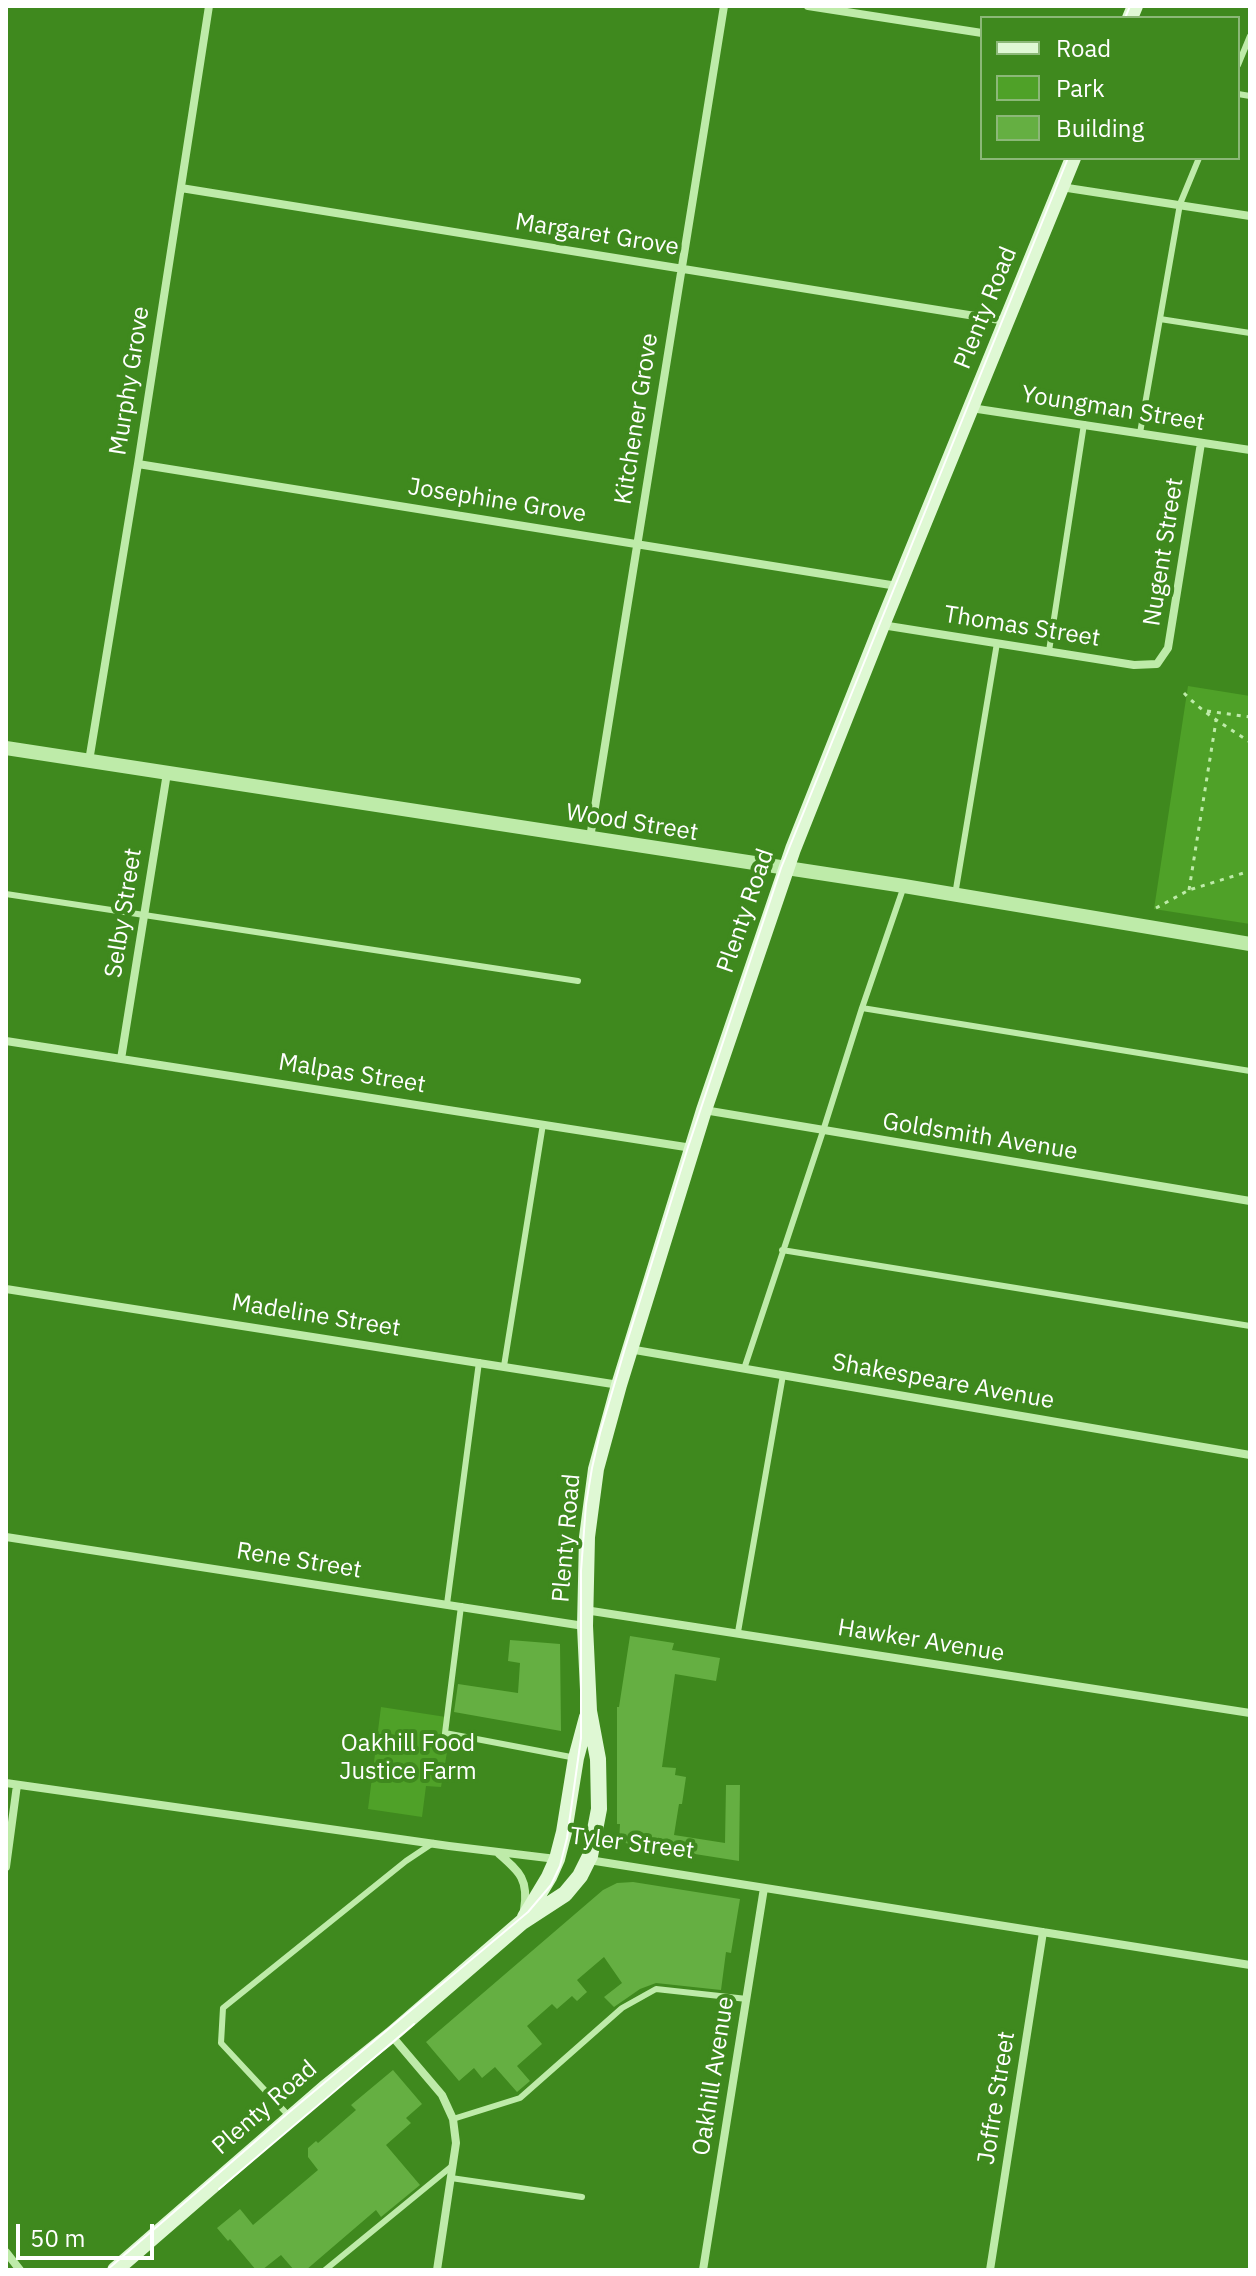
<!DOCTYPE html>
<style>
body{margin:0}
#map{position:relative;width:1256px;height:2276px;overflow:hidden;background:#3f891e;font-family:"IBM Plex Sans",sans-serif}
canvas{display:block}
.frame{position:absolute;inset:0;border:8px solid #fff;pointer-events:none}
.legend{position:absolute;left:980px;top:16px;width:260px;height:144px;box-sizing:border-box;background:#3f891e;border:2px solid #8cb878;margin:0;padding:10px 14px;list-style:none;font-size:24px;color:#fff}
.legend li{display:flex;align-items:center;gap:16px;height:40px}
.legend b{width:40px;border:2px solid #8cb878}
.scale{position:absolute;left:16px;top:2224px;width:138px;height:36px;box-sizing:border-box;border:4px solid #fff;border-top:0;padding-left:10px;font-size:24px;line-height:28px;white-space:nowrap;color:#fff;-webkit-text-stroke:6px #3f891e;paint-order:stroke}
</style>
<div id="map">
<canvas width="1256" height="2276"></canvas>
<div class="frame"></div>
<ul class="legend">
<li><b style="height:10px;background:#dff8d4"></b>Road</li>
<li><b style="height:22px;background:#4fa128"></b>Park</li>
<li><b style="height:22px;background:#65af42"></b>Building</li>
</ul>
<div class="scale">50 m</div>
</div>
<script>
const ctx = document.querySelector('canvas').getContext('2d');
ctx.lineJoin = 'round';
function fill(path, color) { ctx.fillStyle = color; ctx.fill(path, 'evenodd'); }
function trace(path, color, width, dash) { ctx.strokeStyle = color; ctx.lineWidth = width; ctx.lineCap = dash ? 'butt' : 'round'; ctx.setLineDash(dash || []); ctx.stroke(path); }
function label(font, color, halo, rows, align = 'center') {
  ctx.font = font + ' "IBM Plex Sans",sans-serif'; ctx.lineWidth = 8; ctx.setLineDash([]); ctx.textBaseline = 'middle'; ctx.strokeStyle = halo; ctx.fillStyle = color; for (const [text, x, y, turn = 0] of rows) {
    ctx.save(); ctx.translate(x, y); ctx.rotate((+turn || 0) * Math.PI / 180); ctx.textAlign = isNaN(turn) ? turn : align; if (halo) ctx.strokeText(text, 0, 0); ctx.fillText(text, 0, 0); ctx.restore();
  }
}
fill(new Path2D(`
 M1188,686L1250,696V924L1154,909Z
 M381,1707L446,1717L440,1750L447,1752L441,1787L426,1786L422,1817L368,1809Z`), '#4fa128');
fill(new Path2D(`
 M630,1636L674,1643L672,1650L720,1658L716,1681L675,1674L662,1767L676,1768L675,1775L686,1777L682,1804H679L674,1835L725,1843L726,1785H740L739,1861L619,1842L620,1824H617V1707H619Z
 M510,1640L560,1644L561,1731L454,1712L458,1684L518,1693L520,1663L508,1661Z
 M633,1882L740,1899L731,1953L726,1952L721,1990L656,1983L640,1989L614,2007L604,1997L622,1983L604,1957L577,1980L587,1992L577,2001L572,1996L557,2009L552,2004L527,2026L542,2044L517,2066L530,2081L517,2092L495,2067L482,2078L474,2068L459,2081L426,2042L603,1890L617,1883Z
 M393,2070L422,2104L406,2118L411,2123L386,2145L420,2185L381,2217L376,2210L306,2270H294L281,2255L262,2270H256L230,2239L228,2241L217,2228L240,2209L253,2225L318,2170L308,2157V2148L316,2141L318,2143L356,2110L351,2105Z`), '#65af42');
trace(new Path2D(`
 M1184,693C1203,713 1227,727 1250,742
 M1207,711L1250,717
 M1189,890L1216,721
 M1156,908L1189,890L1250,871`), '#beeba9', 3, [4, 6]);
trace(new Path2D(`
 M1238,65L1250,36
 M1238,94L1250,96
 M1160,319L1250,333
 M1140,433L1180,204L1199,158
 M1049,651L1084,424
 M6,894L578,981
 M955,895L997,643
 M862,1008L1250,1071
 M782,1250L1250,1326
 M504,1366L543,1124
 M744,1369L823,1131L862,1008L904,886
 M447,1604L479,1362
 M461,1606L445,1733L576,1758
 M738,1632L783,1375
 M288,2115L221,2043L223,2008L406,1861L433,1843
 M453,2119L520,2098L622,2008L656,1989L747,1999
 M451,2178L582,2197
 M325,2270L452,2166`), '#beeba9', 6);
trace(new Path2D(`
 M808,6L982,33
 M1061,187L1250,216
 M181,188L1006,321
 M971,408L1250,450
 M138,464L897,586
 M882,625L1134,665L1157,664L1168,648L1201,443
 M89,761L138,464L209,6
 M590,838L724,6
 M6,1041L692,1148
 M121,1059L167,773
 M704,1110L1250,1201
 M6,1289L619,1385
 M629,1349L1250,1455
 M6,1537L584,1626
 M585,1610L1250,1713
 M6,1783L449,1846L556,1859
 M499,1854C520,1872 529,1880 524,1910
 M589,1860L1250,1965
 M6,1867L17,1785
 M391,2035L442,2095L453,2119L456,2143L437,2270
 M6,2252L20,2270
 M703,2270L764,1888
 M990,2270L1043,1932`), '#beeba9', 8);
trace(new Path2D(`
 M6,748L904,886L1250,944`), '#beeba9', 14);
trace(new Path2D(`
 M1130,18L1135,6
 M525,1917L549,1877L557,1859L564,1832L576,1758L587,1717
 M115,2270L325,2088L391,2035L522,1922L565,1894L580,1876L590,1856L599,1809L598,1759L589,1711L585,1626L587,1537L596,1469L619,1385L704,1110L793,849L882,625L1073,158`), '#dff8d4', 16);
trace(new Path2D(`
 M1125,18L1130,6
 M219,2189L414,2024
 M107,2270L287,2114L528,1912L551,1885L560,1866L567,1838L581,1738V1571L586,1504L592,1468L600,1433L625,1348L688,1147L781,868L1068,158`), '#fff', 2);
label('24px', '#fff', '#3f891e', [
 ["Margaret Grove",597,235,9],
 ["Plenty Road",986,308,-68],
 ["Murphy Grove",130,381,-81],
 ["Youngman Street",1113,409,9],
 ["Kitchener Grove",637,419,-81],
 ["Josephine Grove",497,501,9],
 ["Nugent Street",1164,552,-81],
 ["Thomas Street",1022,627,9],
 ["Wood Street",632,823,9],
 ["Plenty Road",746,911,-71],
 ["Selby Street",124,913,-81],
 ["Malpas Street",352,1074,9],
 ["Goldsmith Avenue",980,1137,9],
 ["Madeline Street",316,1316,9],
 ["Shakespeare Avenue",943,1382,10],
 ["Plenty Road",567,1538,-85],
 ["Rene Street",299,1561,9],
 ["Hawker Avenue",921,1641,9],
 ["Tyler Street",632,1844,7],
 ["Oakhill Avenue",714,2076,-81],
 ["Joffre Street",997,2098,-81],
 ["Plenty Road",265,2108,-41]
]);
label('24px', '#fff', '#3f891e', [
 ["Oakhill Food",408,1744],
 ["Justice Farm",408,1772]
]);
</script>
